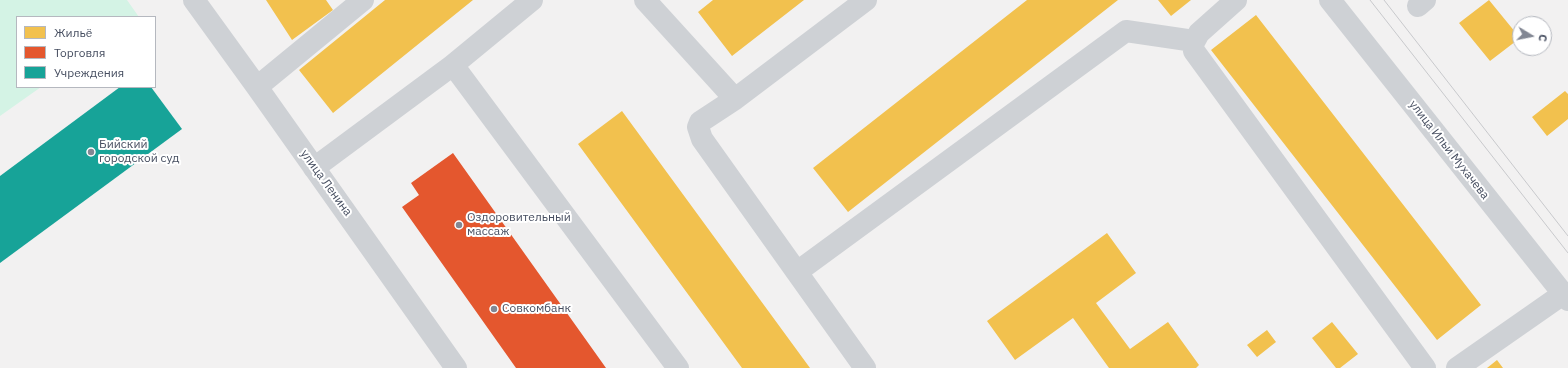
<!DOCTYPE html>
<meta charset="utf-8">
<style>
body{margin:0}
#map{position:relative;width:1568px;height:368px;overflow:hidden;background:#f2f1f1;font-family:"IBM Plex Sans",sans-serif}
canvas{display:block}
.legend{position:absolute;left:16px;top:16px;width:140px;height:72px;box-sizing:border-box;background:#fff;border:1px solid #b5b8bf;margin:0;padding:5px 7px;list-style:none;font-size:12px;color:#464e60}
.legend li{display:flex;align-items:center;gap:8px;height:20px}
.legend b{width:20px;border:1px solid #b5b8bf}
.north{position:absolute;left:1512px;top:16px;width:40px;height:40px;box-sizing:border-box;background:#fff;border:1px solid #b5b8bf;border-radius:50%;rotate:100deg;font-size:11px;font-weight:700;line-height:16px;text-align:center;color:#464e60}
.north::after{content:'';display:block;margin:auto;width:14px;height:18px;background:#828793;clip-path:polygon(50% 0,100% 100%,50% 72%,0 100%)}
</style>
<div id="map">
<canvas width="1568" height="368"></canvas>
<ul class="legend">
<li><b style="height:11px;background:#f2c14e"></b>Жильё</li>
<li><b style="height:11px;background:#e4572e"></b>Торговля</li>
<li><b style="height:11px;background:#17a398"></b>Учреждения</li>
</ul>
<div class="north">С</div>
</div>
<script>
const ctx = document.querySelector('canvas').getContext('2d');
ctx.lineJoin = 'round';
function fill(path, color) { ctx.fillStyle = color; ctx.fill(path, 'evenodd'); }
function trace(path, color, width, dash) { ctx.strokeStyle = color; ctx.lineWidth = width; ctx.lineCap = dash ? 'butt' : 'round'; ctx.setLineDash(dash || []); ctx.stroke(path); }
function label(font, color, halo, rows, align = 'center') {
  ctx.font = font + ' "IBM Plex Sans",sans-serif'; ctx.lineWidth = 4; ctx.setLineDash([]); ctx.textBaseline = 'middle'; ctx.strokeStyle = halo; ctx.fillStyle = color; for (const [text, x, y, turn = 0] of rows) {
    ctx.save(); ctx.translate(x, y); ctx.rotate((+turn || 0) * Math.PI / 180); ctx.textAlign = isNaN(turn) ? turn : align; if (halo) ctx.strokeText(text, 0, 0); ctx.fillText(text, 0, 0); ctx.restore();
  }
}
fill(new Path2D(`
 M0,0H127L139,17H17V87H41L0,116Z`), '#d4f3e5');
fill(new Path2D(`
 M266,0H326L333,10L292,40Z
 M385,0H473L333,113L299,70Z
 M713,0H804L732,56L698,12Z
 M1027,0H1118L848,212L813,168Z
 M1158,0H1191L1171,16Z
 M1489,0L1520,38L1490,61L1459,23Z
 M1256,15L1481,305L1437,340L1211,50Z
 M1565,91L1568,94V119L1547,136L1532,117Z
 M622,111L810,368H742L578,144Z
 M1107,233L1136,273L1096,303L1130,349L1168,322L1199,365L1196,368H1109L1073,318L1015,360L987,321Z
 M1332,322L1358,354L1340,368H1336L1312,338Z
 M1267,330L1276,342L1257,357L1247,345Z
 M1497,360L1503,368H1487Z`), '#f2c14e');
fill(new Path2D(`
 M453,153L606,368H516L402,207L419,195L411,183Z`), '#e4572e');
fill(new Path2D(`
 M120,87H151L182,129L0,263V176Z`), '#17a398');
trace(new Path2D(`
 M194,0L257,87L456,368
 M645,0L735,99L866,0
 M1236,0L1199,33L1193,44L1194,51L1425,368
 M1330,0L1568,300
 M1418,6L1425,0
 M453,65L532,0
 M257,87L363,0
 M735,99L700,122L698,127L702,139L865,368
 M314,168L453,65L678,368
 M797,272L1126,31L1194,41
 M1457,368L1563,294`), '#ced1d5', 22);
trace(new Path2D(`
 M1370,0L1568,253
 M1384,0L1568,236`), '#c8c9cc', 1);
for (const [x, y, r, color] of [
 [91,152,4,"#828793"],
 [459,225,4,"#828793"],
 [494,309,4,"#828793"]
]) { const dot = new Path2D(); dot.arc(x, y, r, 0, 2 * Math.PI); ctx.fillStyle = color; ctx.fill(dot); trace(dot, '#fff', 1.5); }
label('12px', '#464e60', '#fff', [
 ["Бийский",99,145],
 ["городской суд",99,159],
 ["Оздоровительный",467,218],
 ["массаж",467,232],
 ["Совкомбанк",502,309]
], 'left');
label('12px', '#464e60', '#fff', [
 ["улица Ильи Мухачева",1449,150,52],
 ["улица Ленина",326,183,54]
]);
</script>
